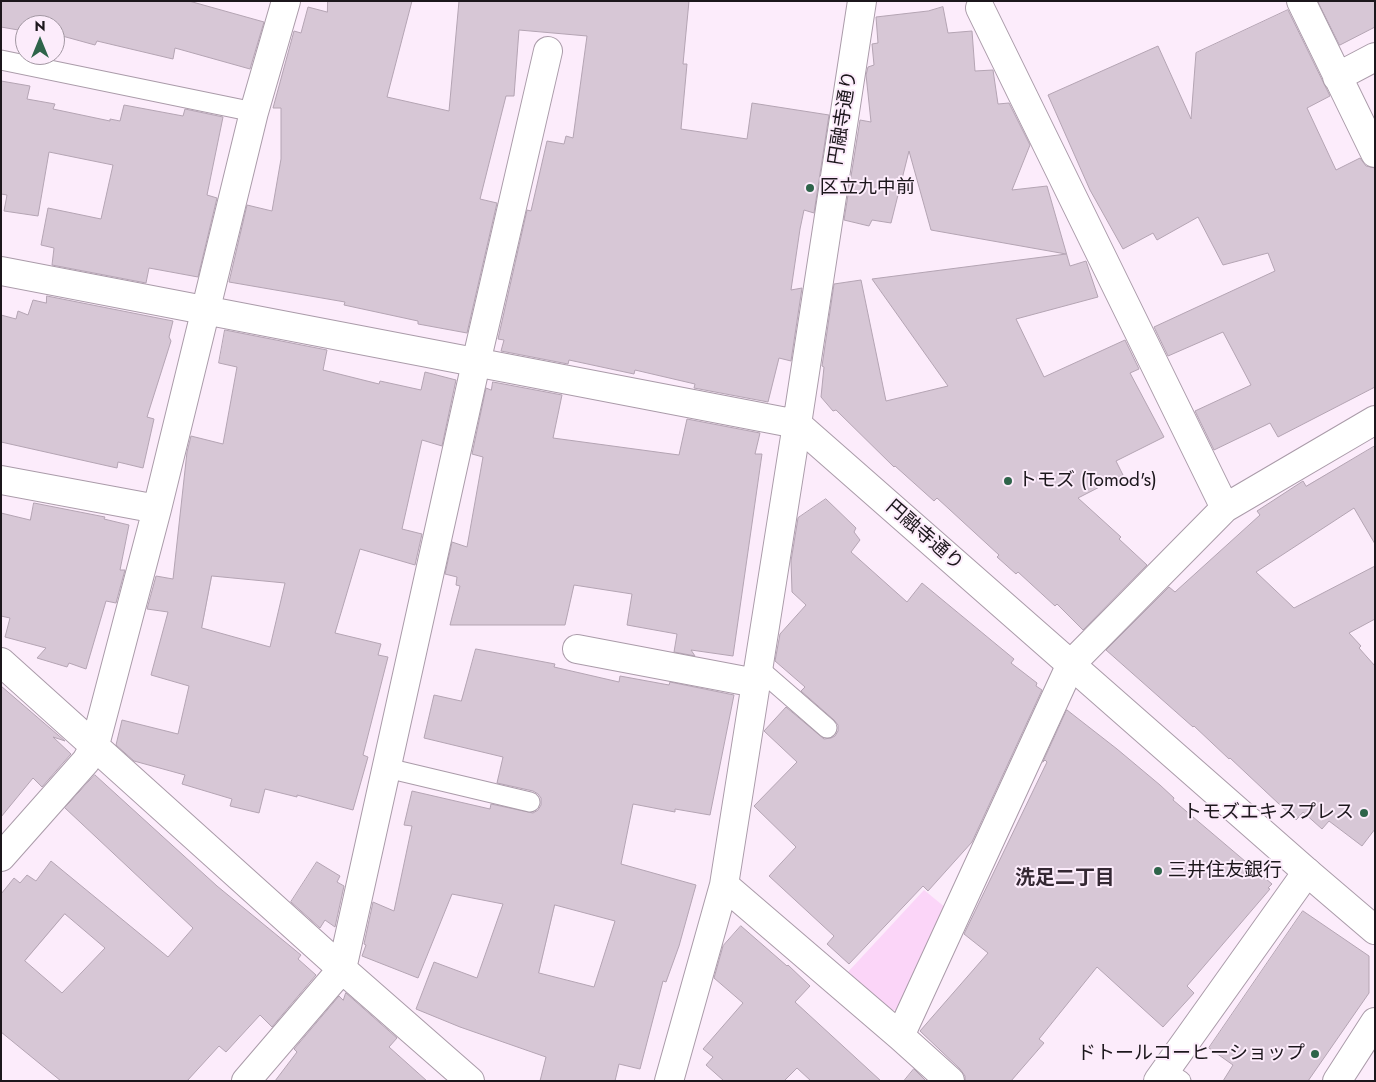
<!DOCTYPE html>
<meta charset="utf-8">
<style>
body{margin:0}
#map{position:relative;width:1376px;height:1082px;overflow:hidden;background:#fcecfb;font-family:Jost,sans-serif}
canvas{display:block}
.frame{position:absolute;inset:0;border:2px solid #1c171c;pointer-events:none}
.north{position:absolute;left:15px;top:15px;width:50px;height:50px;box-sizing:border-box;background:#fcecfb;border:1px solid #a297a2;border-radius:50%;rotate:0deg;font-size:14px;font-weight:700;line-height:20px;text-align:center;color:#1c171c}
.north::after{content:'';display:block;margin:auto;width:18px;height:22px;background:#2e644a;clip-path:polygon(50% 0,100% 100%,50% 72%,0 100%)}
</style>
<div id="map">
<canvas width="1376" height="1082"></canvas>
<div class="frame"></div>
<div class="north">N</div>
</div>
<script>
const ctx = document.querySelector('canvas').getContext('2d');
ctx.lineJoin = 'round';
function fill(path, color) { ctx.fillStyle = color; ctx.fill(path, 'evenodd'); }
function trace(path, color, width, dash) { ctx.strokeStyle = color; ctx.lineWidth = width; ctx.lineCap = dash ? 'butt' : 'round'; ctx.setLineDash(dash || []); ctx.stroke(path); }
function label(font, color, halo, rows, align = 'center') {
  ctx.font = font + ' Jost,"Noto Sans JP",sans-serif'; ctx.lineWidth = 4; ctx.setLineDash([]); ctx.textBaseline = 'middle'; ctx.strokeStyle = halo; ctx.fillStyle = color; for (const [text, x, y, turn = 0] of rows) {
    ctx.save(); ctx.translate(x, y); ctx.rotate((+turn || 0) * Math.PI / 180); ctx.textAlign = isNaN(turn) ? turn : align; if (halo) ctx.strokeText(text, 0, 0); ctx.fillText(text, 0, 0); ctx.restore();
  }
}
fill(new Path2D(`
 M924,890L946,908L901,1010H887L847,973Z`), '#fbd5f8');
const building = new Path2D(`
 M1,1H189L264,22L250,69L175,48L173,59L97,41L95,45L55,34V25H25L24,31L1,27Z
 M328,1H412L387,97L449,111L459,1H689L683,64H687L681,129L747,139L752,103L829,115L814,213L804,210L800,229L791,290L802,288L791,361L779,358L768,402L694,388L695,384L635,370L634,374L569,360L568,364L501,351L504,340L498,339L527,210L531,211L547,141L564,144L566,136L573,138L587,36L519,30L514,96H506L480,199L497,203L467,333L418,324V321L344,305L345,302L229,282L247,205L272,211L281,159V108H273L294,31L301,33L308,7L327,12Z
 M1318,1H1375V27L1340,45Z
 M943,7L948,33L972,31L975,71L993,70L998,104L1009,103L1030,145L1012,190L1047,186L1070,266L1086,261L1098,297L1016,319L1044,377L1125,340L1139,369L1130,373L1164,437L1116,461L1123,475L1078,498L1121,537L1119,539L1147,565L1083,630L1057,604L1055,606L1018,572L1016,574L997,557L999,555L937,498L934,501L895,466L894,467L836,410L833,411L821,397L824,367L822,366L834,284L861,280L886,401L948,386L872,279L1066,254L931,230L909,151L891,223L872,220L869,226L844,220L860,120L871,122L866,75L868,67L874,65L872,44L878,43L876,17L928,11Z
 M1288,10L1330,96L1307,108L1336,170L1360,158L1366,166L1375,168V387L1278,437L1270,423L1214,450L1195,411L1251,385L1223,332L1168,356L1154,327L1275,271L1268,253L1223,265L1198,217L1157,240L1153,233L1123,249L1090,190L1048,95L1158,46L1191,119L1196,53Z
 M1,81L30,86L27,99L55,104L53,109L110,121V119L120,121L124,105L183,116L185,109L223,117L207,195L217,198L198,277L149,268L146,283L52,265L54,248L41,245L48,208L101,219L113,165L49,152L38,216L4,211L7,195L1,194Z
 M47,296L173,321L169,337L171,341L147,417L154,419L143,468L118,462L117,468L1,442V315L16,319L18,311L28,315L33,300L46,303Z
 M225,330L327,350L323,370L379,384L380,381L421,390L425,372L456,380L442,446L422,440L402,529L422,534L415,565L360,549L335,633L381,644L378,655L388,657L363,755L368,757L353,810L297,795V797L265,789L259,813L230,806L232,799L182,784L185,775L134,761L116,745L122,720L178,734L189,686L151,675L168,612L147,609L156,576L173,579L187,452L191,436L223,444L237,367L219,363ZM212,576L285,583L270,647L202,628Z
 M493,382L562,395L553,438L679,455L687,419L760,433L755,454H762L733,656L691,650L695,656L674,652L677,634L627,625L632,594L574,585L565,625H450L460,586L456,585L457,577L445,574L452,542L467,547L483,457L472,454L486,388L491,390Z
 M1375,446V544L1354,508L1256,572L1294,608L1375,566V619L1349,633L1361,646L1359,648L1375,666V829L1362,846L1329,821L1322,829L1303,812L1296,820L1230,758L1229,759L1194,726L1193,727L1106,650L1169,587L1175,592L1260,515L1257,511L1303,481L1306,486Z
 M826,499L856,528L854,532L860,540L851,552L907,602L922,583L1014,659L1011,663L1037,683L1036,686L1042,690L972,842L928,891L923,886L849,964L827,944L834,936L769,876L796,847L754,806L797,762L764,731L786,707L824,739L831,738L835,736L838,731V725L834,720L801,691L805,687L775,661L780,634L806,605L792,592L791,561L798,518Z
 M34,503L105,517L104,519L129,525L120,570H125L116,603L106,601L86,669L69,663L67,667L37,658L46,648L5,637L10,618L1,616V513L30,520Z
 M476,649L555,664L554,667L619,682L620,676L669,685L670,682L734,695L710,815L675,809V812L633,804L621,864L696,885L679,946L666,982L663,981L640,1069L619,1064L615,1081H540L546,1057L460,1027L416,1009L434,962L477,978L503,904L452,894L418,978L362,956L366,945L364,944L373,902L394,911L412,826L404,825L412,791L490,809L491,804L533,813L538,810L541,805V798L538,794L533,791L497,783L503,757L424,738L434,695L461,701ZM555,905L615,921L594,987L539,973Z
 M1,686L65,741L53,737L71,754L42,787L33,778L1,817Z
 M1067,710L1117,749L1160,785L1174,798L1173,800L1272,884L1268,888L1270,889L1187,986L1194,993L1163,1027L1097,967L1039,1039L1044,1043L1011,1081H965V1076L960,1069L920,1031L988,953L964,934L1047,762L1045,760L1043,762Z
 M95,775L217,886L301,955L298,959L316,975L272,1027L260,1015L226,1052L219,1046L187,1081H61L1,1032V894L14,878L20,883L27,875L36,881L51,861L168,957L193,928L65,808ZM65,914L105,948L62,993L25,961Z
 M317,862L340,876L337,882L344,886L335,927L325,920L320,928L291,902Z
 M1303,911L1369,956V993L1308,1081H1223L1233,1065L1209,1048Z
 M741,926L787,966L788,965L810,986L795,1002L881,1081H811L797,1068L784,1081H724L706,1065L713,1057L703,1049L743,1003L714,978L723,946Z
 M346,993L397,1038L389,1047L427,1081H275L297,1052L294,1049L339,996L343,1000Z
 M914,1069L926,1081H904Z`);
fill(building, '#d7c7d6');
trace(building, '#b4a4b3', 1);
const lane = new Path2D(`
 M1,60L254,112
 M758,668L827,728
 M387,768L530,802
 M1166,1071L1181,1081`);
const street = new Path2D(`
 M1301,1L1375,153
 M980,8L1225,508
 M1337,77L1375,57
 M1,480L157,509
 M577,649L756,683
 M1,662L342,969L470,1081
 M1,857L86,761L95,745L157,509L254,112L286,1
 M724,885L900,1036L950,1081
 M900,1036L1071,664L1225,508L1375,420
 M246,1081L342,969L476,363L548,51
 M669,1081L724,885L797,424
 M1158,1081L1307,872
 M1337,1081L1375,1022`);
const secondary = new Path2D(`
 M1,271L797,424
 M797,424L1307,872L1375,930
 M797,424L862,1`);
trace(lane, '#aa9ba9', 21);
trace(street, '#aa9ba9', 30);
trace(secondary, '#aa9ba9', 30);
trace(lane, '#fff', 19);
trace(street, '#fff', 28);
trace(secondary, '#fff', 28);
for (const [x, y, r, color] of [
 [810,188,5,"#2e644a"],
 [1008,481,5,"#2e644a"],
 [1364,813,5,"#2e644a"],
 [1158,871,5,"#2e644a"],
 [1315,1054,5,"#2e644a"]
]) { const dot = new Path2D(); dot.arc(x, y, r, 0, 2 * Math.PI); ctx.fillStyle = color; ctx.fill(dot); trace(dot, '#fcecfb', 2); }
label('19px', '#1c171c', '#fcecfb', [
 ["円融寺通り",844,118,-81],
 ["円融寺通り",924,536,41]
]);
label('19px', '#1c171c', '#fcecfb', [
 ["区立九中前",820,188],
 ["トモズ (Tomod's)",1018,481],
 ["トモズエキスプレス",1354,813,"right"],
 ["三井住友銀行",1168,871],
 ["ドトールコーヒーショップ",1305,1054,"right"]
], 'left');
label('bold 20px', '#342833', '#fcecfb', [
 ["洗足二丁目",1065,879]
]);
</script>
